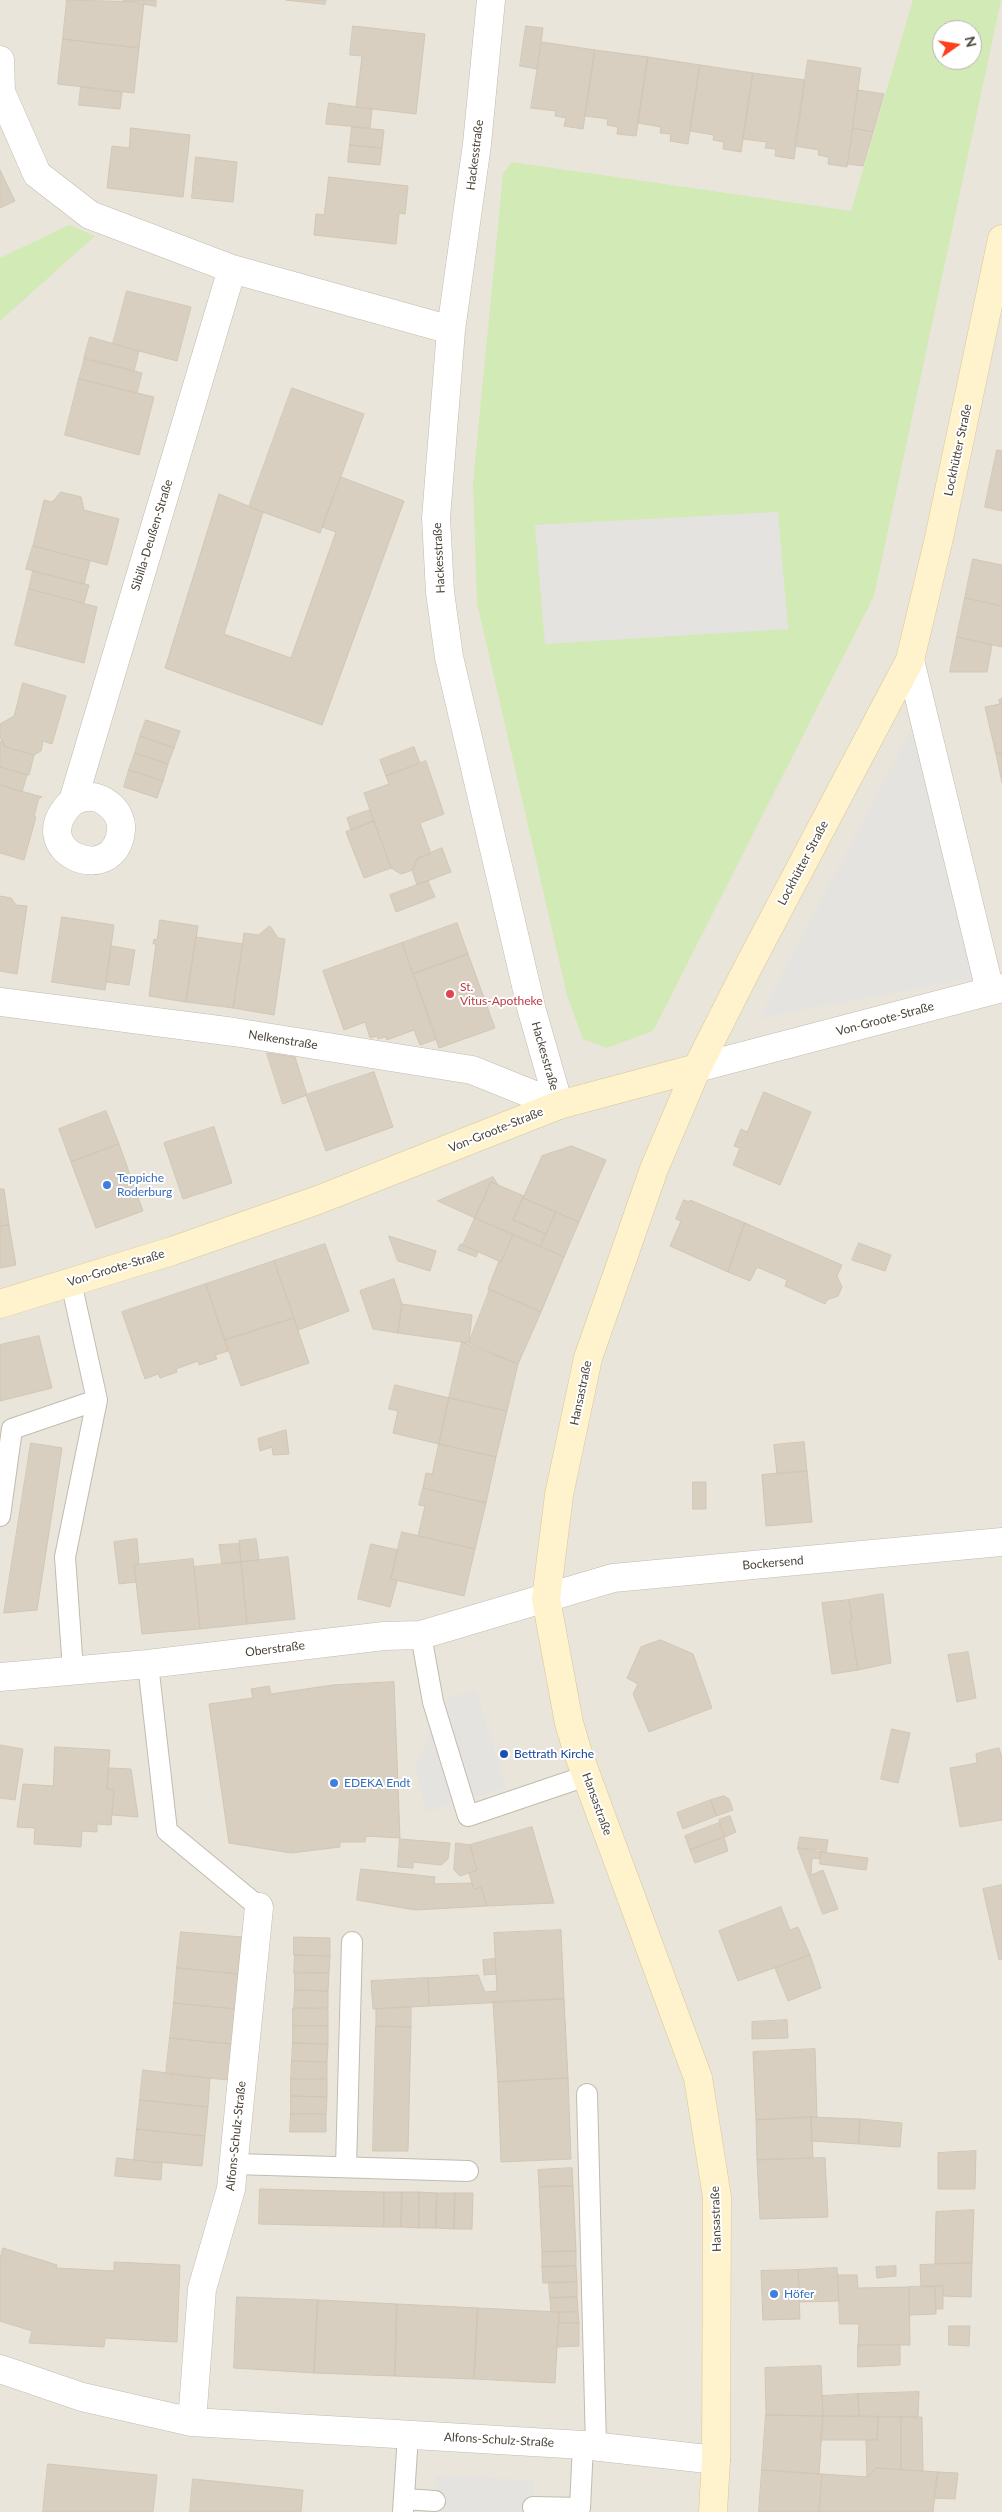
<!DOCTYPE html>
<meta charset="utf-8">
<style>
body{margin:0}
#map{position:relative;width:1002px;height:2512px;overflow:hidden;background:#f6f3ec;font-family:Lato,sans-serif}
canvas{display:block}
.north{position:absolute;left:932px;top:20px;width:50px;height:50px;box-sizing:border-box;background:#fff;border:1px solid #b7b4b0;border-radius:50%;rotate:77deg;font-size:14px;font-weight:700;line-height:20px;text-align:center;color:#4b4439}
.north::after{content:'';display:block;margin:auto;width:18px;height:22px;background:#fc3f1d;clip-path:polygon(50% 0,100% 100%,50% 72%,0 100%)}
</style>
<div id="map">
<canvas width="1002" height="2512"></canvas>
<div class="north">N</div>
</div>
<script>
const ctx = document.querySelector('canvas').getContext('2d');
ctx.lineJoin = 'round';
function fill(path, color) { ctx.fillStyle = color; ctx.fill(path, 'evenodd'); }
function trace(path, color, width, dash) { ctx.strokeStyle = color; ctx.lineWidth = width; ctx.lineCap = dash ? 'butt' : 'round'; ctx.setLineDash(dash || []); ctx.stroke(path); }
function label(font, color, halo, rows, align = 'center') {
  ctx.font = font + ' Lato,sans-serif'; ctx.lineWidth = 4; ctx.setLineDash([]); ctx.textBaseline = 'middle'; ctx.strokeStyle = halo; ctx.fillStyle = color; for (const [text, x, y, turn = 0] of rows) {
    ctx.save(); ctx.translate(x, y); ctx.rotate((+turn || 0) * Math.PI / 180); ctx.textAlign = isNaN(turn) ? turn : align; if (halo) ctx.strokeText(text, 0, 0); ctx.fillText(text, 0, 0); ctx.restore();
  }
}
fill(new Path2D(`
 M0,0H1002V2512H0ZM942,30H972V60H942Z`), '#eae5da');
fill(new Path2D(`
 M913,0H1001L874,596L653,1031L607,1048L583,1039L567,995L477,603L473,483L503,174L512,162L851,211ZM942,30H972V60H942Z
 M69,225L95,236L0,321V258Z`), '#d2eab5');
fill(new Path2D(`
 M778,512L788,629L545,644L535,525Z
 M921,711L986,976L759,1018Z
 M476,1690L506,1788L427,1812L415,1767L449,1698Z
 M436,2475L534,2480L533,2512H435Z`), '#e5e3e0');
const building = new Path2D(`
 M67,0L144,2L139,48L63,39Z
 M123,0H156V6Z
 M286,0H326L325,4Z
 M353,26L425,34L416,114L356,107L362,56L350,55Z
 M526,26L543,28L537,69L520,66Z
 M63,39L139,48L134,93L58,84Z
 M542,42L595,50L583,129L564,126L566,118L555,116L556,111L531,108Z
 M595,50L648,57L636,136L617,134L618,127L607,125L608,119L585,116Z
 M648,57L700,65L688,144L670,141L671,134L660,133L661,127L638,123Z
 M808,60L861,68L847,167L828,164L829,157L818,155L819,150L795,146Z
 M700,65L753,73L741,152L723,149L724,142L713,140L714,135L690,131Z
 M753,73L805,80L794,159L775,156L776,149L765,148L767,142L743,139Z
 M81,87L122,92L120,109L79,105Z
 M858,90L884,94L873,132L853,128Z
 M329,103L372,109L370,128L326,124Z
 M352,127L384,130L382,148L350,145Z
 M131,128L190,135L183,197L107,188L112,146L129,148Z
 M853,128L873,132L863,166L848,164Z
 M350,145L382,148L380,165L348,162Z
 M196,157L237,162L233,202L192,198Z
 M0,170L15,201L0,208Z
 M329,177L408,186L405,214L399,213L396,244L314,235L316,214L324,215Z
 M127,291L191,307L177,361L113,344Z
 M90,337L139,351L134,371L84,359Z
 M85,358L142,373L137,393L79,379Z
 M79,379L154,397L139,455L65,435Z
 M292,388L364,414L320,533L249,507Z
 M997,450L1002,451V511L985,507Z
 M341,477L404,501L322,725L165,668L219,494L263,512L224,634L291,658L336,532L322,527Z
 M61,492L81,497L84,510L119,519L107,565L33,546L44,500L52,502Z
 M33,546L90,561L84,584L26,569Z
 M973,559L1002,565V606L965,598Z
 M33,571L89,585L84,603L29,589Z
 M29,589L97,607L84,663L15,645Z
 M965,598L1002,606V647L957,637Z
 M957,637L992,645L987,672H950Z
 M23,683L66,696L52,744L43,741L41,751L34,755L5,747L0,737V724L14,716Z
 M1002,699V753L996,754L985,707L1000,704L999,700Z
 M146,720L180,731L174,748L140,736Z
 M140,736L174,748L168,764L135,753Z
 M2,741L5,747L34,755L29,775L0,767V742Z
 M414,747L420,763L386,776L380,760Z
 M135,753L168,764L163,781L129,770Z
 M1002,753V783L996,754Z
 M426,761L444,814L420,823L431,854L417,859L413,870L401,874L391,868L364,793L389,784L386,776Z
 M0,767L27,775L22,792L0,785Z
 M129,770L163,781L157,798L124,787Z
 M0,785L42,797L39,798L34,816L36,817L24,860L0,853Z
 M370,810L374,821L351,830L347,818Z
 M374,821L391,868L364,878L346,832Z
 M442,848L451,872L417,885L412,870L417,859Z
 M428,881L435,897L396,912L390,895Z
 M0,896L11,898L16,905L27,906L17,974L0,971Z
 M62,917L114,925L105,990L52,982Z
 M160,920L198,926L186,1002L149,996L156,944H153L154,939L157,940Z
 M457,923L468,954L413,974L402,943Z
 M270,926L278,938L285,939L274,1015L233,1008L244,933L258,935Z
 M196,937L243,944L233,1008L186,1002Z
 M402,943L437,1039L420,1045L414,1030L387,1040L385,1037L378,1039L377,1036L370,1038L365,1022L344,1030L323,971Z
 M111,946L135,950L129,985L106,982Z
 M468,954L495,1028L439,1048L413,974Z
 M267,1053L295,1057L307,1095L283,1104Z
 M374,1072L393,1127L326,1151L306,1095Z
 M764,1092L811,1112L780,1185L733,1165L740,1148L734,1146L741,1129L747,1132Z
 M106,1111L119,1144L71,1162L59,1129Z
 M214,1127L232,1183L183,1199L164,1143Z
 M119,1144L143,1211L96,1228L71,1162Z
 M572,1146L606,1160L579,1222L523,1198L542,1156Z
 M493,1177L498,1185L491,1182L475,1218L438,1201Z
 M491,1182L524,1196L513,1220L546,1234L541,1246L475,1218Z
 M0,1189H4L9,1225L0,1226Z
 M523,1198L556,1212L546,1234L513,1220Z
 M684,1200L689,1202L690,1200L745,1223L728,1272L670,1246L681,1221L676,1219Z
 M556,1212L579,1222L564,1257L541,1246Z
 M475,1218L513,1235L501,1262L463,1245Z
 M745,1223L842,1265L837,1276L842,1287L838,1296L827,1300L825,1304L785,1286L787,1280L757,1267L750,1281L728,1272Z
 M9,1225L16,1265L0,1268V1226Z
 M513,1235L564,1257L541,1312L488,1289L499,1261L501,1262Z
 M389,1236L436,1251L430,1271L398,1261Z
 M859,1243L891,1255L885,1271L852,1260Z
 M325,1244L349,1311L298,1330L274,1261Z
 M461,1244L478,1252L476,1257L458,1250Z
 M274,1261L294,1318L225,1340L206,1284Z
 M394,1279L402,1304L398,1333L373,1329L360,1291Z
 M206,1284L228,1351L215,1355L217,1359L199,1365L198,1361L176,1369L177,1372L160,1378L158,1374L145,1379L122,1312Z
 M490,1289L541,1312L518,1364L469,1343Z
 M402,1304L472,1315L469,1343L398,1333Z
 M294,1318L309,1363L241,1386L225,1340Z
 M39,1336L52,1388L0,1401V1345Z
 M462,1342L518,1364L507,1411L449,1398Z
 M395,1385L449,1398L439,1444L393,1433L398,1411L389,1409Z
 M449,1398L507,1411L496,1457L439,1444Z
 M286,1430L289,1454L273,1455L272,1447L260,1451L258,1439Z
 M804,1442L807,1471L777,1474L774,1445Z
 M31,1443L62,1448L37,1610L4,1613Z
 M439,1444L496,1457L486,1503L423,1488L426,1473L432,1474Z
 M807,1471L812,1522L766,1526L762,1475Z
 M693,1482H706V1509H693Z
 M423,1488L486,1503L475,1549L418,1536L425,1506L419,1505Z
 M402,1532L475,1549L464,1596L391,1579Z
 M137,1539L139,1564L134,1565L136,1582L119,1584L114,1542Z
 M256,1539L259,1560L241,1562L239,1541Z
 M239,1544L241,1562L222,1564L219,1545Z
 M371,1544L398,1550L391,1579L397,1581L390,1607L358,1599Z
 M288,1557L295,1619L247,1624L241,1562Z
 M193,1559L200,1629L142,1634L134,1565Z
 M241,1562L247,1624L200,1629L194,1567Z
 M883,1594L891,1663L858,1670L850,1621L852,1620L849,1600Z
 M849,1600L852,1620L850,1621L858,1670L832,1674L822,1603Z
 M661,1640L693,1654L712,1708L649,1732L633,1694L638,1684L627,1678L641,1647Z
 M968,1652L976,1698L957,1702L948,1655Z
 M394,1682L400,1838L366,1836L365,1842H340V1847L291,1853L229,1843L209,1704L253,1698L251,1689L269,1686L271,1694L333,1685Z
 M892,1729L910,1733L898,1783L881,1779Z
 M0,1745L23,1749L15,1800L0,1798Z
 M55,1747L110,1750L107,1789L114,1790L111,1825L97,1824V1832L82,1831L81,1847L34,1844L35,1828L17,1827L23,1784L53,1786Z
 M999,1748L1002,1758V1820L960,1827L950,1768L977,1763L976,1754Z
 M109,1768L131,1769L138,1817L112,1815L114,1790L107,1789Z
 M724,1796L729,1799L733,1810L716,1816L711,1800Z
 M711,1800L716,1816L683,1829L677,1813Z
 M730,1816L736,1832L725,1837L719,1820Z
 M719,1823L724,1837L690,1850L685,1836Z
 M532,1827L554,1903L487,1906L481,1887L474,1889L469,1873L477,1870L470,1845Z
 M724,1837L728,1851L695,1863L690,1850Z
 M800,1837L828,1840L826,1853L798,1848Z
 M400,1839L450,1843L448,1859L441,1865L413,1862V1868L398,1867Z
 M456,1843L470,1845L477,1870L460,1876L454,1870Z
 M798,1848L821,1850L820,1859L812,1858L811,1875L823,1870L838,1909L823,1914Z
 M821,1852L868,1858L866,1870L820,1864Z
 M361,1869L435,1877L434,1884L472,1883L474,1889L481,1887L487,1906L415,1910L357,1900Z
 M1002,1885V1959L999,1960L983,1889Z
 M781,1907L790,1930L798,1927L810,1955L738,1981L719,1931Z
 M561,1930L564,1999L429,2006L428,1978L478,1975L485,1992L497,1991L494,1933Z
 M181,1932L242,1937L238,1974L177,1968Z
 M294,1937L330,1938V1956L294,1955Z
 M295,1955L330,1956L329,1973H294Z
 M810,1955L821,1988L788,2001L775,1968Z
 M495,1959L496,1974L484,1975L483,1960Z
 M177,1968L238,1974L235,2009L174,2003Z
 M295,1972L329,1973L328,1991L295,1990Z
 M428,1978L429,2006L373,2009L371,1981Z
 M295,1990L328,1991V2008H294Z
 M564,1999L568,2078L498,2082L493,2002Z
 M174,2003L235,2009L232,2044L170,2038Z
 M411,2007V2027L376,2026V2009Z
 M293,2008L328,2009V2026H293Z
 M787,2020L788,2038L752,2039V2022Z
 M293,2026H328V2044L293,2043Z
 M376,2026L411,2027L408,2151H373Z
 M170,2038L232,2044L229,2080L166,2074Z
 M293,2043L328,2044L327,2062L292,2061Z
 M815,2049L817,2117L756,2120L753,2052Z
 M292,2061L327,2062V2079H291Z
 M143,2070L210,2078L208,2107L140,2100Z
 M568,2078L571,2159L501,2162L498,2082Z
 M291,2079H327V2097L291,2096Z
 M291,2096L327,2097L326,2114H291Z
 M140,2100L208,2107L205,2136L137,2129Z
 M291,2114H326V2132H290Z
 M811,2117L860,2119L859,2144L812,2141Z
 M811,2117L813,2158L757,2160L756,2120Z
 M860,2119L902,2123L900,2147L859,2144Z
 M137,2129L205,2136L202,2166L134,2160Z
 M976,2151L975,2189H938V2153Z
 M117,2158L162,2163L161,2180L115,2176Z
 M825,2158L828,2217L760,2219L757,2160Z
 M572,2168L573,2186L539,2187L538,2170Z
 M573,2186L576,2251L542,2252L539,2187Z
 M260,2189L384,2192V2227L259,2224Z
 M384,2192H402L401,2227H384Z
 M402,2192H419V2228L401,2227Z
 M419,2192L437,2193L436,2228H419Z
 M437,2193H455L454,2229L436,2228Z
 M455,2193H473L472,2229H454Z
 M974,2210L972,2263L935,2264L936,2212Z
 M3,2248L57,2265L56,2268L114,2271V2262L180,2265L177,2342L105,2338L104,2347L29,2343L32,2331L0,2321V2259Z
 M576,2251V2266L542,2267V2252Z
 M972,2263L971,2297L943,2296V2286L921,2287L920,2265Z
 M576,2266L577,2282L543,2283L542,2267Z
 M896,2266V2276L877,2278L876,2267Z
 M837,2268L839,2301L800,2302L798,2270Z
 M798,2270L800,2319L763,2320L761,2271Z
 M838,2275H857L858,2288L909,2287L910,2345H858L859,2324H840Z
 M549,2282H577V2297L550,2298Z
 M935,2286H943V2309H936Z
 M935,2286L936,2314L909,2315V2287Z
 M237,2297L318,2300L314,2373L234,2368Z
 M577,2297L578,2312H551L550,2298Z
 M318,2300L397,2304L395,2376L314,2373Z
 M397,2304L478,2308L474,2379L395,2376Z
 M478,2308L559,2312L555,2383L474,2379Z
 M578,2312L579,2323H559V2313Z
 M559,2323H579V2346L557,2347Z
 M949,2326H970L969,2346L949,2345Z
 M858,2345H900V2365L858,2367Z
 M821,2366L823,2416L766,2415L765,2368Z
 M919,2392L918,2417L859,2416L858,2394Z
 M858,2394L859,2416H823L822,2396Z
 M766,2415L823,2416L819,2474L762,2470Z
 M823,2416L878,2417L877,2440H821Z
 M878,2417H901V2470L877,2468L867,2477L866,2440H877Z
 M901,2417H922L923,2471L901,2470Z
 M48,2464L157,2475L153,2512H43Z
 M877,2468L938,2472L933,2512H819L822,2474L867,2477Z
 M762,2470L822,2474L819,2512H759Z
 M938,2472L958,2473L955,2499L934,2498Z
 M193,2479L303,2490L301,2512H190Z`);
fill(building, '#d8cfc1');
trace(building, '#d3c7b4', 1);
const lane = new Path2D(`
 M71,1282L97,1400L65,1557L73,1670
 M0,1516L12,1429L97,1400
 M421,1635L433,1702L468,1816L586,1776
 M148,1664L167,1831L259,1907
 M587,2094L596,2446
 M234,2164L468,2171
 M346,2167L352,1942
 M404,2499L435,2501
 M533,2507L580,2508L583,2445
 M403,2512L408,2435`);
const street = new Path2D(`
 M491,0L477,144L451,330L436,518L440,592L449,657L532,1011L559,1105
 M0,60L1,92L37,174L90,215L232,269L451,330
 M910,660L990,991
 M73,801C77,800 82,797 87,797C104,795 123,813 121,830C116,890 20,851 73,801L232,269
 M0,1002L234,1032L472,1070L559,1105
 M697,1068L1002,988
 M0,1677L148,1664L384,1636L421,1635L613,1578L1002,1542
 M0,2369L82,2397L192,2422L583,2445L716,2460
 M192,2422L202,2289L231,2189L259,1907`);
const secondary = new Path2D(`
 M0,1304L172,1251L318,1200L559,1105L697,1068
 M713,2512L716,2460L717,2197L698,2078L578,1753L569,1723L546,1599L559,1495L588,1358L654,1169L697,1068L747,969L910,660L939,538L1002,239`);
trace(lane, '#c2bbae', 22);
trace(street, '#c2bbae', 29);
trace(secondary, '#d6c79b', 29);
trace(lane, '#fff', 20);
trace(street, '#fff', 28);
trace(secondary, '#fff3cd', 28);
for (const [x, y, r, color] of [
 [450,994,5,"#e0444e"],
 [107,1185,5,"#3f7fe0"],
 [504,1754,5,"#1a4fb4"],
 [334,1783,5,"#3f7fe0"],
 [774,2294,5,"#3f7fe0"]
]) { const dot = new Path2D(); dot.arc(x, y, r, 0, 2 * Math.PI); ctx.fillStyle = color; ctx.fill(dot); trace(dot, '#fff', 2); }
label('12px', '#4b4439', '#fff', [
 ["Hackesstraße",475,155,-83],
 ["Lockhütter Straße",958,450,-78],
 ["Sibilla-Deußen-Straße",152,535,-73],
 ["Hackesstraße",439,558,-93],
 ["Lockhütter Straße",803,863,-62],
 ["Von-Groote-Straße",885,1019,-15],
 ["Nelkenstraße",283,1040,9],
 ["Hackesstraße",545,1056,74],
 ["Von-Groote-Straße",496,1130,-22],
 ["Von-Groote-Straße",116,1268,-17],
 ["Hansastraße",581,1393,-78],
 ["Bockersend",773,1563,-5],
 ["Oberstraße",275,1649,-7],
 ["Hansastraße",597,1804,70],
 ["Alfons-Schulz-Straße",236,2136,-84],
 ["Hansastraße",716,2219,-92],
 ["Alfons-Schulz-Straße",499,2440,3]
]);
label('12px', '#be3a42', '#fff', [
 ["St.",460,987],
 ["Vitus-Apotheke",460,1001]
], 'left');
label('12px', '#366cbe', '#fff', [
 ["Teppiche",117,1178],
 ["Roderburg",117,1192],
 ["EDEKA Endt",344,1783],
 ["Höfer",784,2294]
], 'left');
label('12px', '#164399', '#fff', [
 ["Bettrath Kirche",514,1754]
], 'left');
</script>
